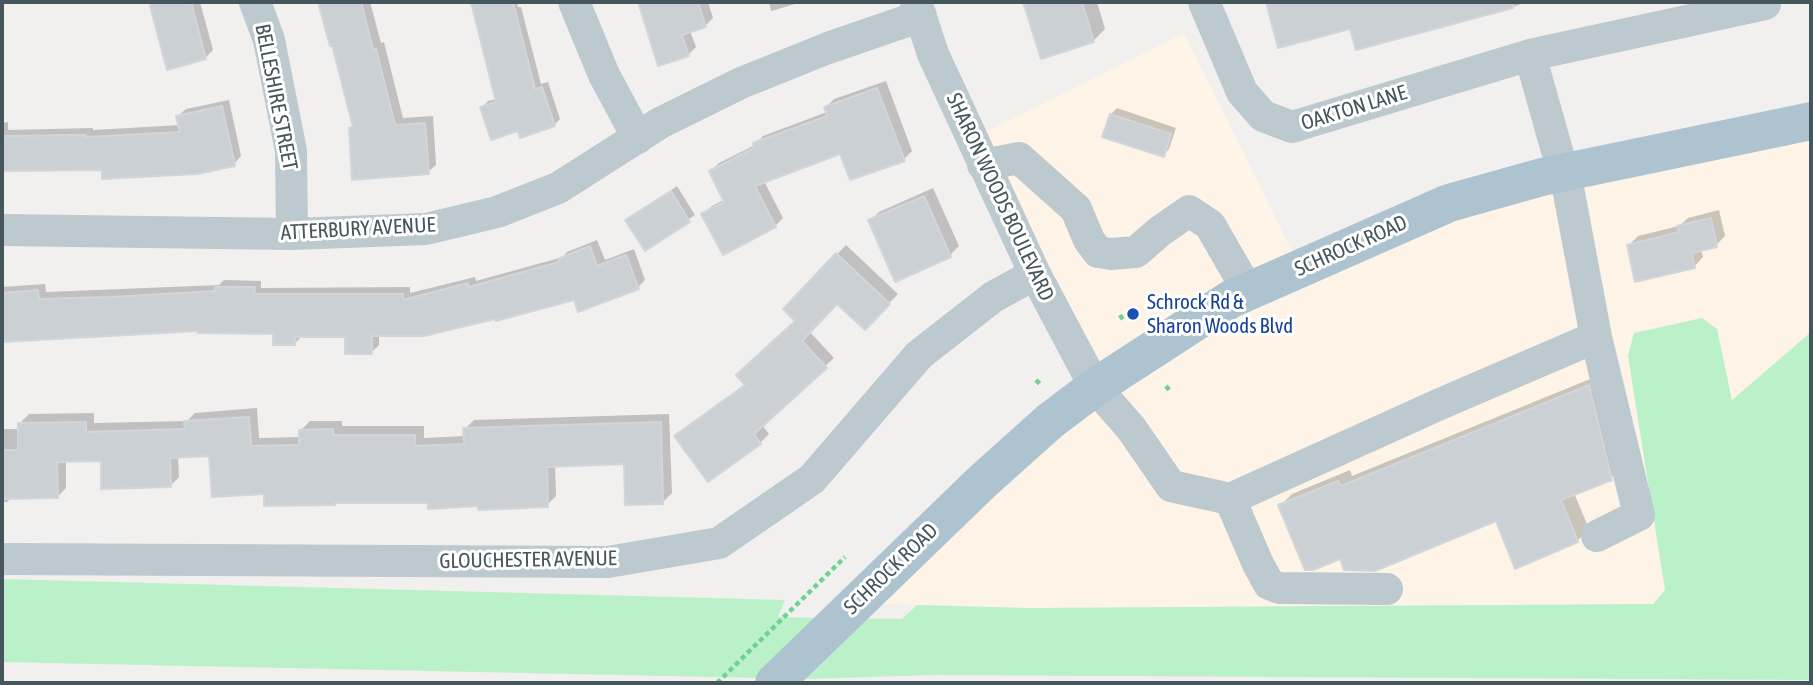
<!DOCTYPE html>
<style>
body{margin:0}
#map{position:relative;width:1813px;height:685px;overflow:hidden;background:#f2efef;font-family:"Asap Condensed",sans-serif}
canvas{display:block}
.frame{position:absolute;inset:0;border:4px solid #46565d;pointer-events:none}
</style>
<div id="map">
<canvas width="1813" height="685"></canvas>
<div class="frame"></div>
</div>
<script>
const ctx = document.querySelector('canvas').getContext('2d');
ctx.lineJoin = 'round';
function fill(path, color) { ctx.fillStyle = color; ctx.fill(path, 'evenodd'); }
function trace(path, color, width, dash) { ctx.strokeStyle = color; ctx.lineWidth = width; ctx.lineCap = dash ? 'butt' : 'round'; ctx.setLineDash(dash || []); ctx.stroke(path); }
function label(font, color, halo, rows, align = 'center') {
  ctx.font = font + ' "Asap Condensed",sans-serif'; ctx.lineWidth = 6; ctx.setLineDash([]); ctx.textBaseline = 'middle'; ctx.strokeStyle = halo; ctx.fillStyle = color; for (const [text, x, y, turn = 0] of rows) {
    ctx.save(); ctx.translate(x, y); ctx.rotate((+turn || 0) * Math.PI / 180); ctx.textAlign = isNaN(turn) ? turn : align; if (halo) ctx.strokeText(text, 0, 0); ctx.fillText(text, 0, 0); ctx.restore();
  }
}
fill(new Path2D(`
 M1184,33L1299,265L1811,119V332L1732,401L1717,329L1703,318L1634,333L1628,356L1665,591L1653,604L1029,608L853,603L1098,380L963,143Z`), '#fdf4e7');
fill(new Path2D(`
 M1702,318L1717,329L1732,400L1811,332V680L934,675L809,679L2,662V579L785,600L778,617L902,619L917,605L1029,608L1653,604L1665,590L1628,356L1634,333Z`), '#bbf1c8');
fill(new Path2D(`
 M151,2H200L213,50L205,58L169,67Z
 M320,2H370L381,43L384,42L403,118L433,116L436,165L428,172L350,128L354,125L333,43L331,44Z
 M469,2H517L518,7H521L541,84L548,82L560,119L554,125L519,129L482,107L488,101L497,99L473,4L470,5Z
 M639,2H708L713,18L705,26L690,31L696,47L688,55L660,64Z
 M769,2H802L771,11Z
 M1025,2H1097L1105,29L1093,41L1042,57Z
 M1267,2H1522L1519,5L1357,48L1351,27L1279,46Z
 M886,81L912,151L904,159L842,152L764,181L783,218L775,226L703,214L712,206L725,199L711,171L719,163L755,145L763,136L827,112L826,107L834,99Z
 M229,100L241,156L234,164L2,169V123L8,122V130L93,128V130L180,125L178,116L186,109Z
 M1117,108L1176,128L1169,149L1163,155L1111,114Z
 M677,186L695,215L646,248L627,220Z
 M933,188L959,246L950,255L870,221L879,212Z
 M1719,210L1725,236L1716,245L1701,249L1703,257L1694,267L1629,245L1638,236L1679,226L1688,218Z
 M597,240L605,260L634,249L645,280L638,287L575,298L497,317L379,335V345L371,353L347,335L302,336L295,343L275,332L199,329L2,340V287L45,284L46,292L219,285L224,280L261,281V288L410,287V293L475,277L476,281L563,257L567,252Z
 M846,245L898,294L865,328L837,301L809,331L834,358L762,425L769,434L760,443L677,436L746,383L798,320L785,309Z
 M1600,375L1622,466L1611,478L1574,493L1589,529L1577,541L1497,519L1341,557L1280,506L1292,494L1350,470L1352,476Z
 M257,408L259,438L301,437V430L310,421H342V426H424V438L465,436V429L474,420L669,414L672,493L663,502L626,462L555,465L556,496L547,505L430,501H337L335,504L265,492L211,454L178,456L179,477L170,486L102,460H66V488L57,497H12L7,502H2V429H20V423L29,414L94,413V423L187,421L195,413Z`), '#0003');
const building = new Path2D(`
 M149,2H191L206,59L167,70Z
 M318,2H361L373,49H376L395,125L425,123L429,174L352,180L349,128L353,127L332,45L330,46Z
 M471,2H513L535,89L542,87L555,126L520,138L518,131L491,140L480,107L496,102Z
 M638,2H698L706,27L682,35L689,56L658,66Z
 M1023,2H1082L1094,42L1041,59Z
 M1266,2H1513V8L1356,50L1350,29L1278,48Z
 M877,88L905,161L850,180L840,154L755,186L776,227L723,255L701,214L724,202L709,171L754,148L753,143L827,116L824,107Z
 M222,106L235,166L197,174L102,179V170L2,171V136L86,135V137L180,132L176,116Z
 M1110,114L1171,134L1164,157L1102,137Z
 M671,191L690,222L645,251L625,220Z
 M924,196L951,257L895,282L868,220Z
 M1711,218L1717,247L1692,253L1695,268L1635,282L1627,245L1679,232L1677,226Z
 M590,246L597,266L626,255L639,289L578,312L574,300L496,321L495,319L424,336H372V354H345V337H295V345H273V334L198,333V331L2,342V293L38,290L39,299L112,297L215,291V287H255L254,294H403V300L468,283L469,287L559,262L558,259Z
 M836,253L890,304L865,330L837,304L802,341L827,368L754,434L761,444L708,482L674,436L745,385L736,375L795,321L783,309Z
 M1589,385L1612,480L1561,500L1578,542L1515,569L1496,521L1375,571L1344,570L1340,559L1313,570H1305L1278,505L1338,481L1341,486Z
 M249,417L251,446L299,445V430L333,429V435H415V446L464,444L463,428L661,422L663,504L625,505L624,464L547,467L548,507L478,510V506L428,509V503H335V505L264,506V494L212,497L209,456L170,458L171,487L101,489V461L57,462L58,498L2,499V450H18V423L86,422V432L185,429L184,421Z`);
fill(building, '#cbd0d4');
trace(building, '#d2d6db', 2);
trace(new Path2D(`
 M1120,315L1124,321
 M1036,380L1040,384
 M1166,386L1170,391
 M717,683L845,557`), '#71d194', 4.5, [5, 3.5]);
trace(new Path2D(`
 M255,2L269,40L291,151L292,234
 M574,2L604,75L638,138
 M916,2L933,54L1035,274L1095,387L1131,428L1171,486L1230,499L1440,404L1596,337L1565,172
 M1204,2L1242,92L1263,116L1292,127L1530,55L1765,4L1764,2
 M1530,55L1563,172
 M983,165L1019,158L1076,209L1089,240L1098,252L1111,254L1136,252L1159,232L1189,211L1210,225L1248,291
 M2,230L292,234L426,229L497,212L558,188L660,123L741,83L828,48L921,16
 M1596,337L1639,515L1597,536
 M1230,499L1258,564L1269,584L1279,588L1387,589
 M2,559L608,562L719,543L812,479L919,355L993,297L1035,274`), '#bcc9cf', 32);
trace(new Path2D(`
 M774,683L983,481L1050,421L1095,387L1231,299L1449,203L1542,177L1811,121`), '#adc3cf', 38);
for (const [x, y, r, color] of [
 [1133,314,7,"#1a4fb4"]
]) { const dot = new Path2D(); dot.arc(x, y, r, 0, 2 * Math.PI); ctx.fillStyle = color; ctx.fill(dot); trace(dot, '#fff', 2.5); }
label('21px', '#46565d', '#fff', [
 ["BELLESHIRE STREET",276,97,79],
 ["OAKTON LANE",1354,108,-17],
 ["SHARON WOODS BOULEVARD",1000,197,65],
 ["ATTERBURY AVENUE",358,229,-3],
 ["SCHROCK ROAD",1351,246,-24],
 ["GLOUCHESTER AVENUE",528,560,-1],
 ["SCHROCK ROAD",891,569,-44]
]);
label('21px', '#164399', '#fff', [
 ["Schrock Rd &",1147,302],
 ["Sharon Woods Blvd",1147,326]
], 'left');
</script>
